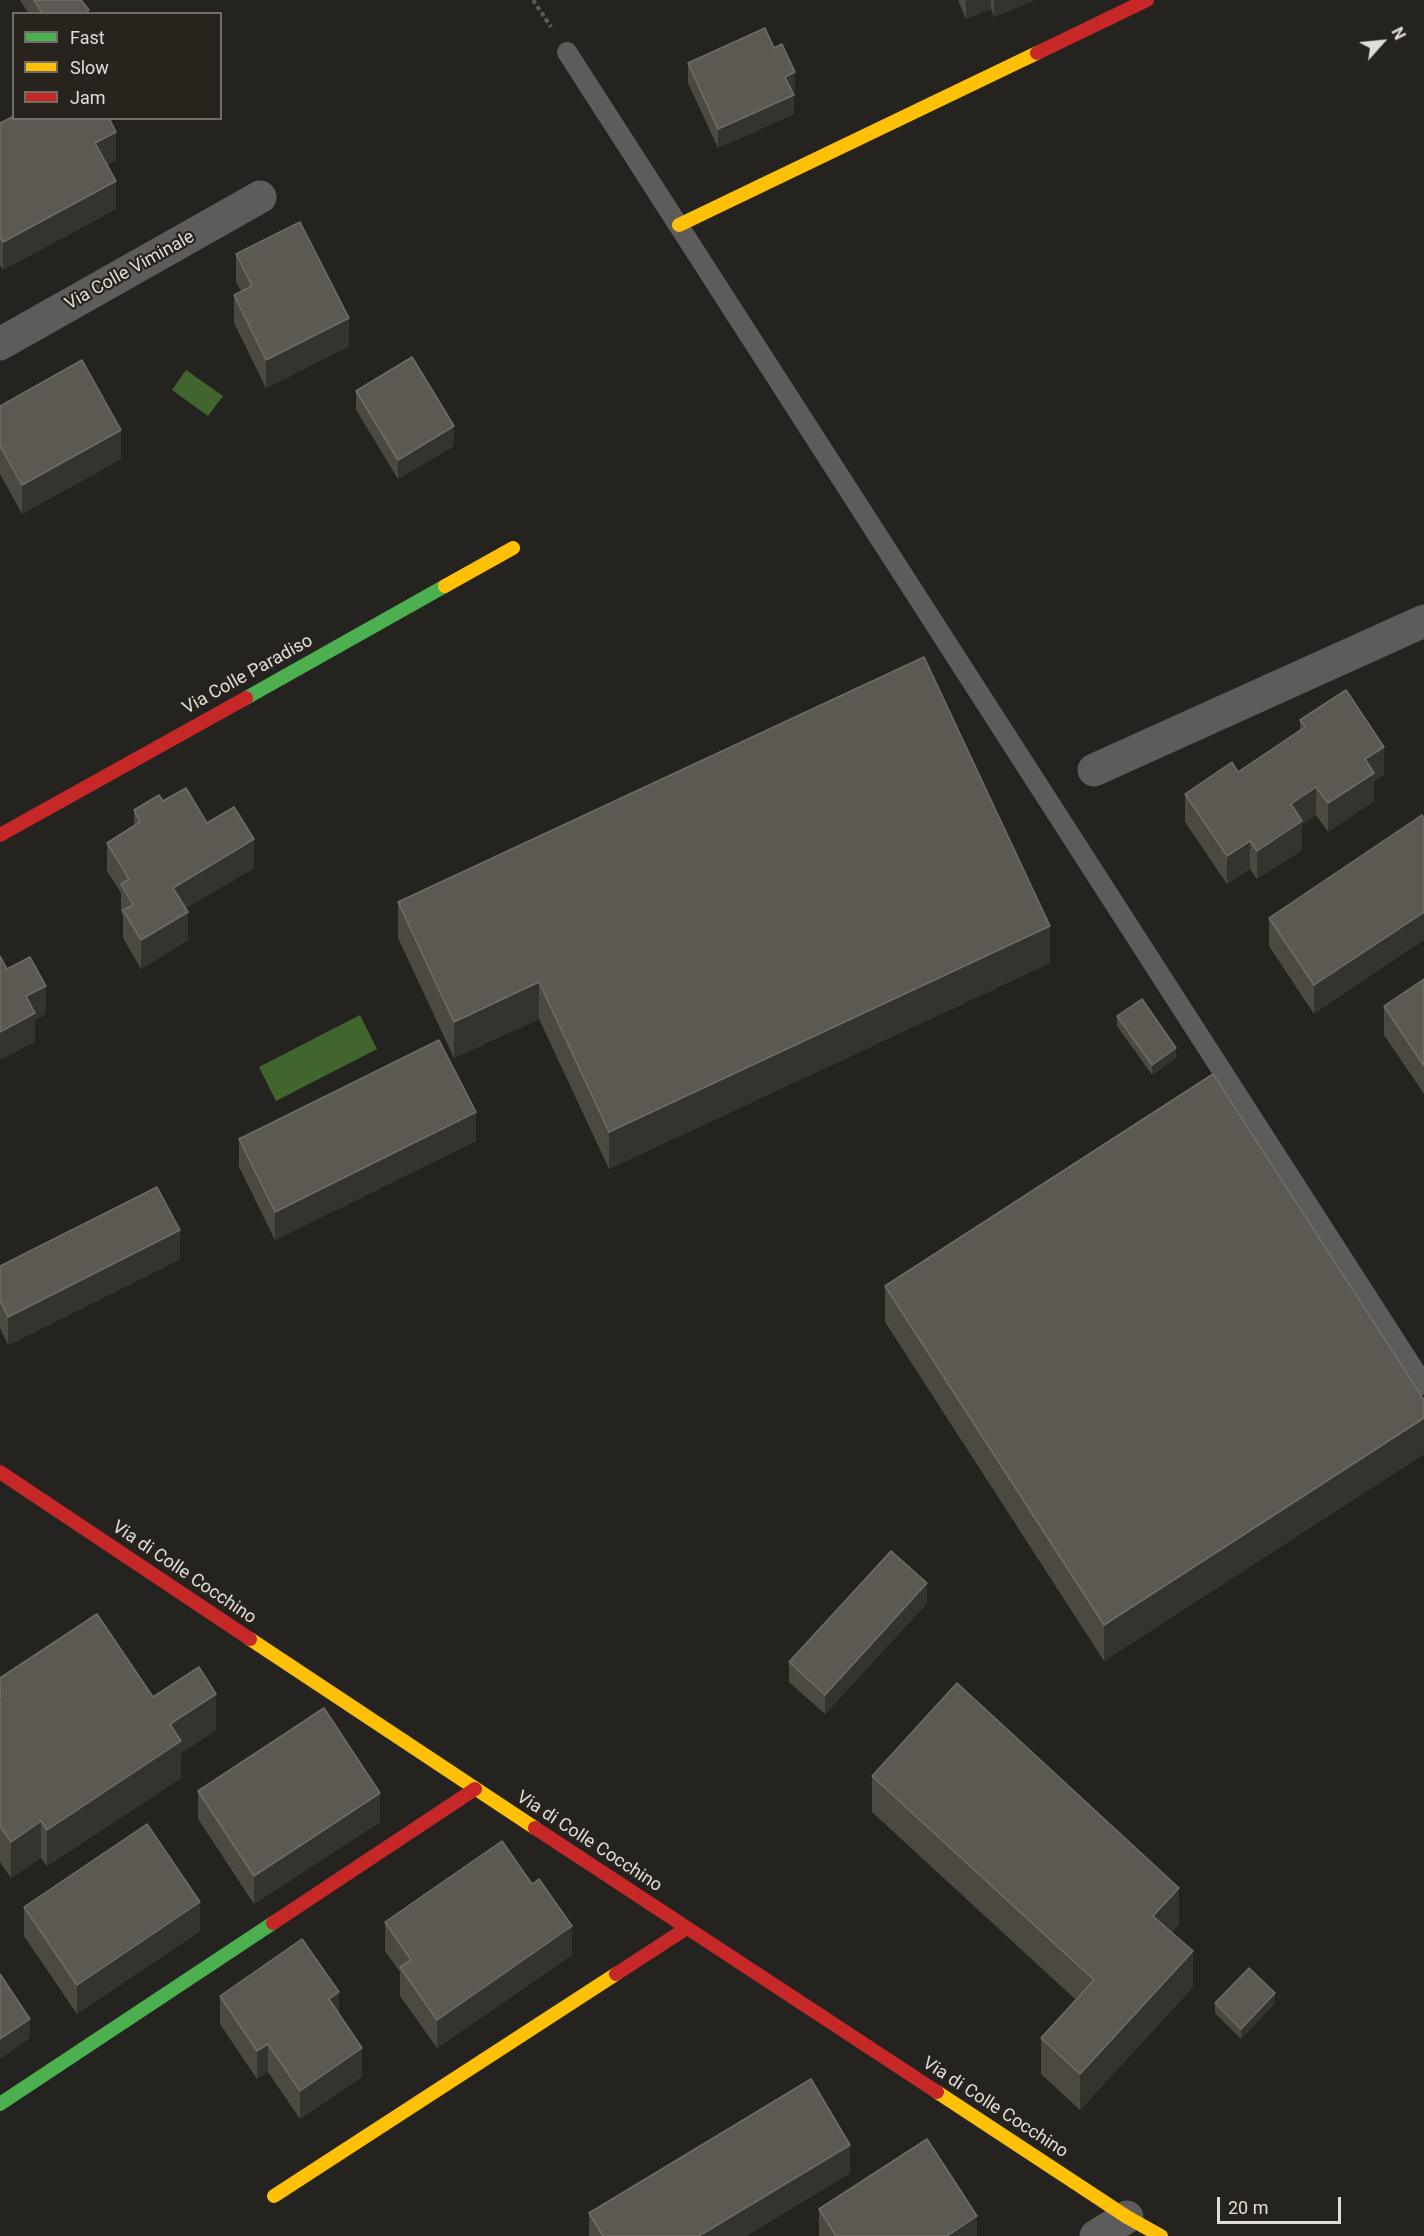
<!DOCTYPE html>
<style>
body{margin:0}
#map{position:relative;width:1424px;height:2236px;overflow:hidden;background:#252320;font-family:Roboto,sans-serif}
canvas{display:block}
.legend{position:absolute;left:12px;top:12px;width:210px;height:108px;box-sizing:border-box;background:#28231d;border:2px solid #726d68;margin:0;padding:8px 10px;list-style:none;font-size:18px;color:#e0dcd8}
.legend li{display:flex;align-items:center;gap:12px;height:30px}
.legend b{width:30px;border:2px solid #726d68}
.north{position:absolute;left:1352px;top:12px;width:60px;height:60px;-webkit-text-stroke:4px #28231d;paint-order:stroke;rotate:63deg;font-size:16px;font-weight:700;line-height:24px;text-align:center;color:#e0dcd8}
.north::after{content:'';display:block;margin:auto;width:21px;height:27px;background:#e0dcd8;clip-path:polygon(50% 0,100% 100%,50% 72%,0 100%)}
.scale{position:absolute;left:1217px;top:2197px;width:124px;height:27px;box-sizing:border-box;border:3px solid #e0dcd8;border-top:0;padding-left:8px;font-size:18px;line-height:21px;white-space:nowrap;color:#e0dcd8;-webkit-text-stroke:4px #28231d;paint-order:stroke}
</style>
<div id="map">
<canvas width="1424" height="2236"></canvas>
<ul class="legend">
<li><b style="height:8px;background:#4caf50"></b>Fast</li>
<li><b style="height:8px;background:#ffc107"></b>Slow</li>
<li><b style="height:8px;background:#c62828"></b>Jam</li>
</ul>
<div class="north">N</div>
<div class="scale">20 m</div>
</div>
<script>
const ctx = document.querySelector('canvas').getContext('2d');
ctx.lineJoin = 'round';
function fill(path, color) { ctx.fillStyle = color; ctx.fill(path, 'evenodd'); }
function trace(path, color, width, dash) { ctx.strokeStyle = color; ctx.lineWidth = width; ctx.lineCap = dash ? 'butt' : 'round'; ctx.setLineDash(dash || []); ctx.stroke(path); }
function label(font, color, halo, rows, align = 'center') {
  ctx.font = font + ' Roboto,sans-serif'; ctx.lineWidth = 4.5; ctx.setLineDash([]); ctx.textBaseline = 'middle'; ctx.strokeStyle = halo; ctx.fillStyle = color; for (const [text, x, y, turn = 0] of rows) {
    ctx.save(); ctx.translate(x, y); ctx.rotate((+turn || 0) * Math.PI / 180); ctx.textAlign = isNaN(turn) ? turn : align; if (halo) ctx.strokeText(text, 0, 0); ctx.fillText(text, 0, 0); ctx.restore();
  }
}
fill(new Path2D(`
 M186,370L223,396L208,416L172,390Z
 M360,1015L377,1049L276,1101L259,1067Z`), '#40652d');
trace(new Path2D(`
 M533,0L551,27`), '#5d5b59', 4, [4.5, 3]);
trace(new Path2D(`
 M567,52L1424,1385`), '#5e5c5a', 20);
trace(new Path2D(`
 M0,344L260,197
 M1094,770L1424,621
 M1096,2236L1127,2217`), '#5e5c5a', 33);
trace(new Path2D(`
 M246,698L445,586
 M0,2104L273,1923`), '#4caf50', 14);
trace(new Path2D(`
 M679,225L1037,53
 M445,586L513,548
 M250,1639L535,1828
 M937,2092L1127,2217L1161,2236
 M274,2196L616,1974`), '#ffc107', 14);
trace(new Path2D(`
 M1037,53L1147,0
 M0,835L246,698
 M0,1472L250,1639
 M535,1828L937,2092
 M273,1923L475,1789
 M616,1974L687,1928`), '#c62828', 14);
fill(new Path2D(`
 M20,0H81L89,14H29Z
 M958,0H1035L994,17L991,9L966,19Z
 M688,63L795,92L793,93L794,114L718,148L688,83Z
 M0,123L116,160L107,165L116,209L3,270L0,265Z
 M236,254L349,346L266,388L234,323V295L241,291L236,282Z
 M356,391L454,446L398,479L356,410Z
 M0,406L121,459L22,514L0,474Z
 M1300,720L1384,775L1374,781V801L1328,832L1316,815L1302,825V850L1257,879L1250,869L1227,884L1185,822V794L1238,772L1300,730Z
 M163,801L207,823L254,868L186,908L188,940L141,969L123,938V916L121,912V893L107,871V843L134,826V810Z
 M1422,815L1314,1014L1269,946V918Z
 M398,902L1050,963L609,1169L539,1019L454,1058L398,938Z
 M1424,979V1094L1384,1035V1006Z
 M1117,1016L1176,1058L1152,1075L1117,1026Z
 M239,1139L476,1141L275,1240L239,1167Z
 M180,1259L8,1345L0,1328V1266Z
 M885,1286L1424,1400V1454L1104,1661L885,1322Z
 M927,1603L825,1714L789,1682V1662Z
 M0,1678L153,1697L216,1730L181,1753V1778L47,1866L41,1858L11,1878L0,1862Z
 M872,1776L1179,1924L1172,1932L1193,1987L1080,2110L1041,2074V2038L1076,2000L872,1812Z
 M198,1791L380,1822L254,1904L198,1819Z
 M24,1907L200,1931L77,2014L24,1936Z
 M385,1922L572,1955L437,2048L400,1996V1972L385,1951Z
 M220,1996L339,2013L362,2077L300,2119L268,2072L257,2079L220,2024Z
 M1215,2003H1275L1241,2039L1215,2013Z
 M850,2173L746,2236H589V2213Z
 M819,2209L977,2236H819Z`), '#4b4940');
fill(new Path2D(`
 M966,0H991V9L966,19Z
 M994,0H1035L994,17Z
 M795,72V92L785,96V77Z
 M794,95V114L718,148V129Z
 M116,132V160L95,172V143Z
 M116,181V209L3,270V242Z
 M349,318V346L266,388V360Z
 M454,426V446L398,479V460Z
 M121,430V459L22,514V485Z
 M1384,747V775L1374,781V801L1328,832V803L1365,759Z
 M1316,787V815L1302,825V850L1257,879V851L1291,804Z
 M254,839V868L173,916V888Z
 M1250,841V869L1227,884V856Z
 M188,912V940L141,969V940Z
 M1424,912V940L1314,1014V985Z
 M1050,926V963L609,1169V1132Z
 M539,982V1019L454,1058V1022Z
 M46,986V1014L35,1020V1042L0,1060V1032L26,996Z
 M1176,1048V1058L1152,1075V1065Z
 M476,1112V1141L275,1240V1212Z
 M180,1230V1259L8,1345V1317Z
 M1424,1418V1454L1104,1661V1625Z
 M927,1583V1603L825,1714V1695Z
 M216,1694V1730L181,1753V1778L47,1866V1830L170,1724Z
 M380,1793V1822L254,1904V1876Z
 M41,1821V1858L11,1878V1842Z
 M1179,1888V1924L1153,1952V1916Z
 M200,1902V1931L77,2014V1985Z
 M572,1926V1955L437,2048V2020Z
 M1193,1951V1987L1080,2110V2074Z
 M339,1992V2021L329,1999Z
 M1275,1993V2003L1241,2039V2029Z
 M30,2019V2038L0,2059V2039Z
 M268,2044V2072L257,2079V2051Z
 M362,2048V2077L300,2119V2091Z
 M850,2145V2173L746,2236H699Z
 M977,2216V2236H947Z`), '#35332d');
const building = new Path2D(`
 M34,0H81L89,10L84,14H43Z
 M765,28L774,48L782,44L795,72L785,77L794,95L718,129L688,63Z
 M14,116V118H109L116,132L95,143L116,181L3,242L0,237V123Z
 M300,222L349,318L266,360L234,295L252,286L236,254Z
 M412,357L454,426L398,460L356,391Z
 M82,360L121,430L22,485L0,446V406Z
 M924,657L1050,926L609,1132L539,982L454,1022L398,902Z
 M1346,690L1384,747L1365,759L1374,773L1328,803L1316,787L1291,804L1302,821L1257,851L1250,841L1227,856L1185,794L1232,762L1238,772L1305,727L1300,720Z
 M186,788L207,823L234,807L254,839L173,888L188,912L141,940L123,910L133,905L121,884L129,879L107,843L140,822L134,810L159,795L163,801Z
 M1422,815L1424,818V912L1314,985L1269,918Z
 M0,956L7,969L30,957L46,986L26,996L35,1013L0,1032Z
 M1424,979V1066L1384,1006Z
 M1142,999L1176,1048L1152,1065L1117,1016Z
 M439,1040L476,1112L275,1212L239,1139Z
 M1213,1074L1424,1400V1418L1104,1625L885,1286Z
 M157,1187L180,1230L8,1317L0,1300V1266Z
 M891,1551L927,1583L825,1695L789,1662Z
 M97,1614L153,1697L199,1667L216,1694L170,1724L181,1741L47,1830L41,1821L11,1842L0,1826V1698L1,1697L0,1695V1678Z
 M957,1683L1179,1888L1153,1916L1193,1951L1080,2074L1041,2038L1094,1980L872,1776Z
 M324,1708L380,1793L254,1876L198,1791Z
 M147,1824L200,1902L77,1985L24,1907Z
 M502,1841L532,1884L539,1879L572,1926L437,2020L400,1967L411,1960L385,1922Z
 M302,1939L339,1992L329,1999L362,2048L300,2091L268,2044L257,2051L220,1996Z
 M1249,1968L1275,1993L1241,2029L1215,2003Z
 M0,1974L30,2019L0,2039Z
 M811,2079L850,2145L699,2236H603L589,2213Z
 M927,2139L977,2216L947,2236H836L819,2209Z`);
fill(building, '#5b5951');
trace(building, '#706d66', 1.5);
label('18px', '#e0dcd8', '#28231d', [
 ["Via Colle Viminale",130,271,-29],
 ["Via Colle Paradiso",248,675,-29],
 ["Via di Colle Cocchino",184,1573,34],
 ["Via di Colle Cocchino",589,1842,33],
 ["Via di Colle Cocchino",995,2108,33]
]);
</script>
